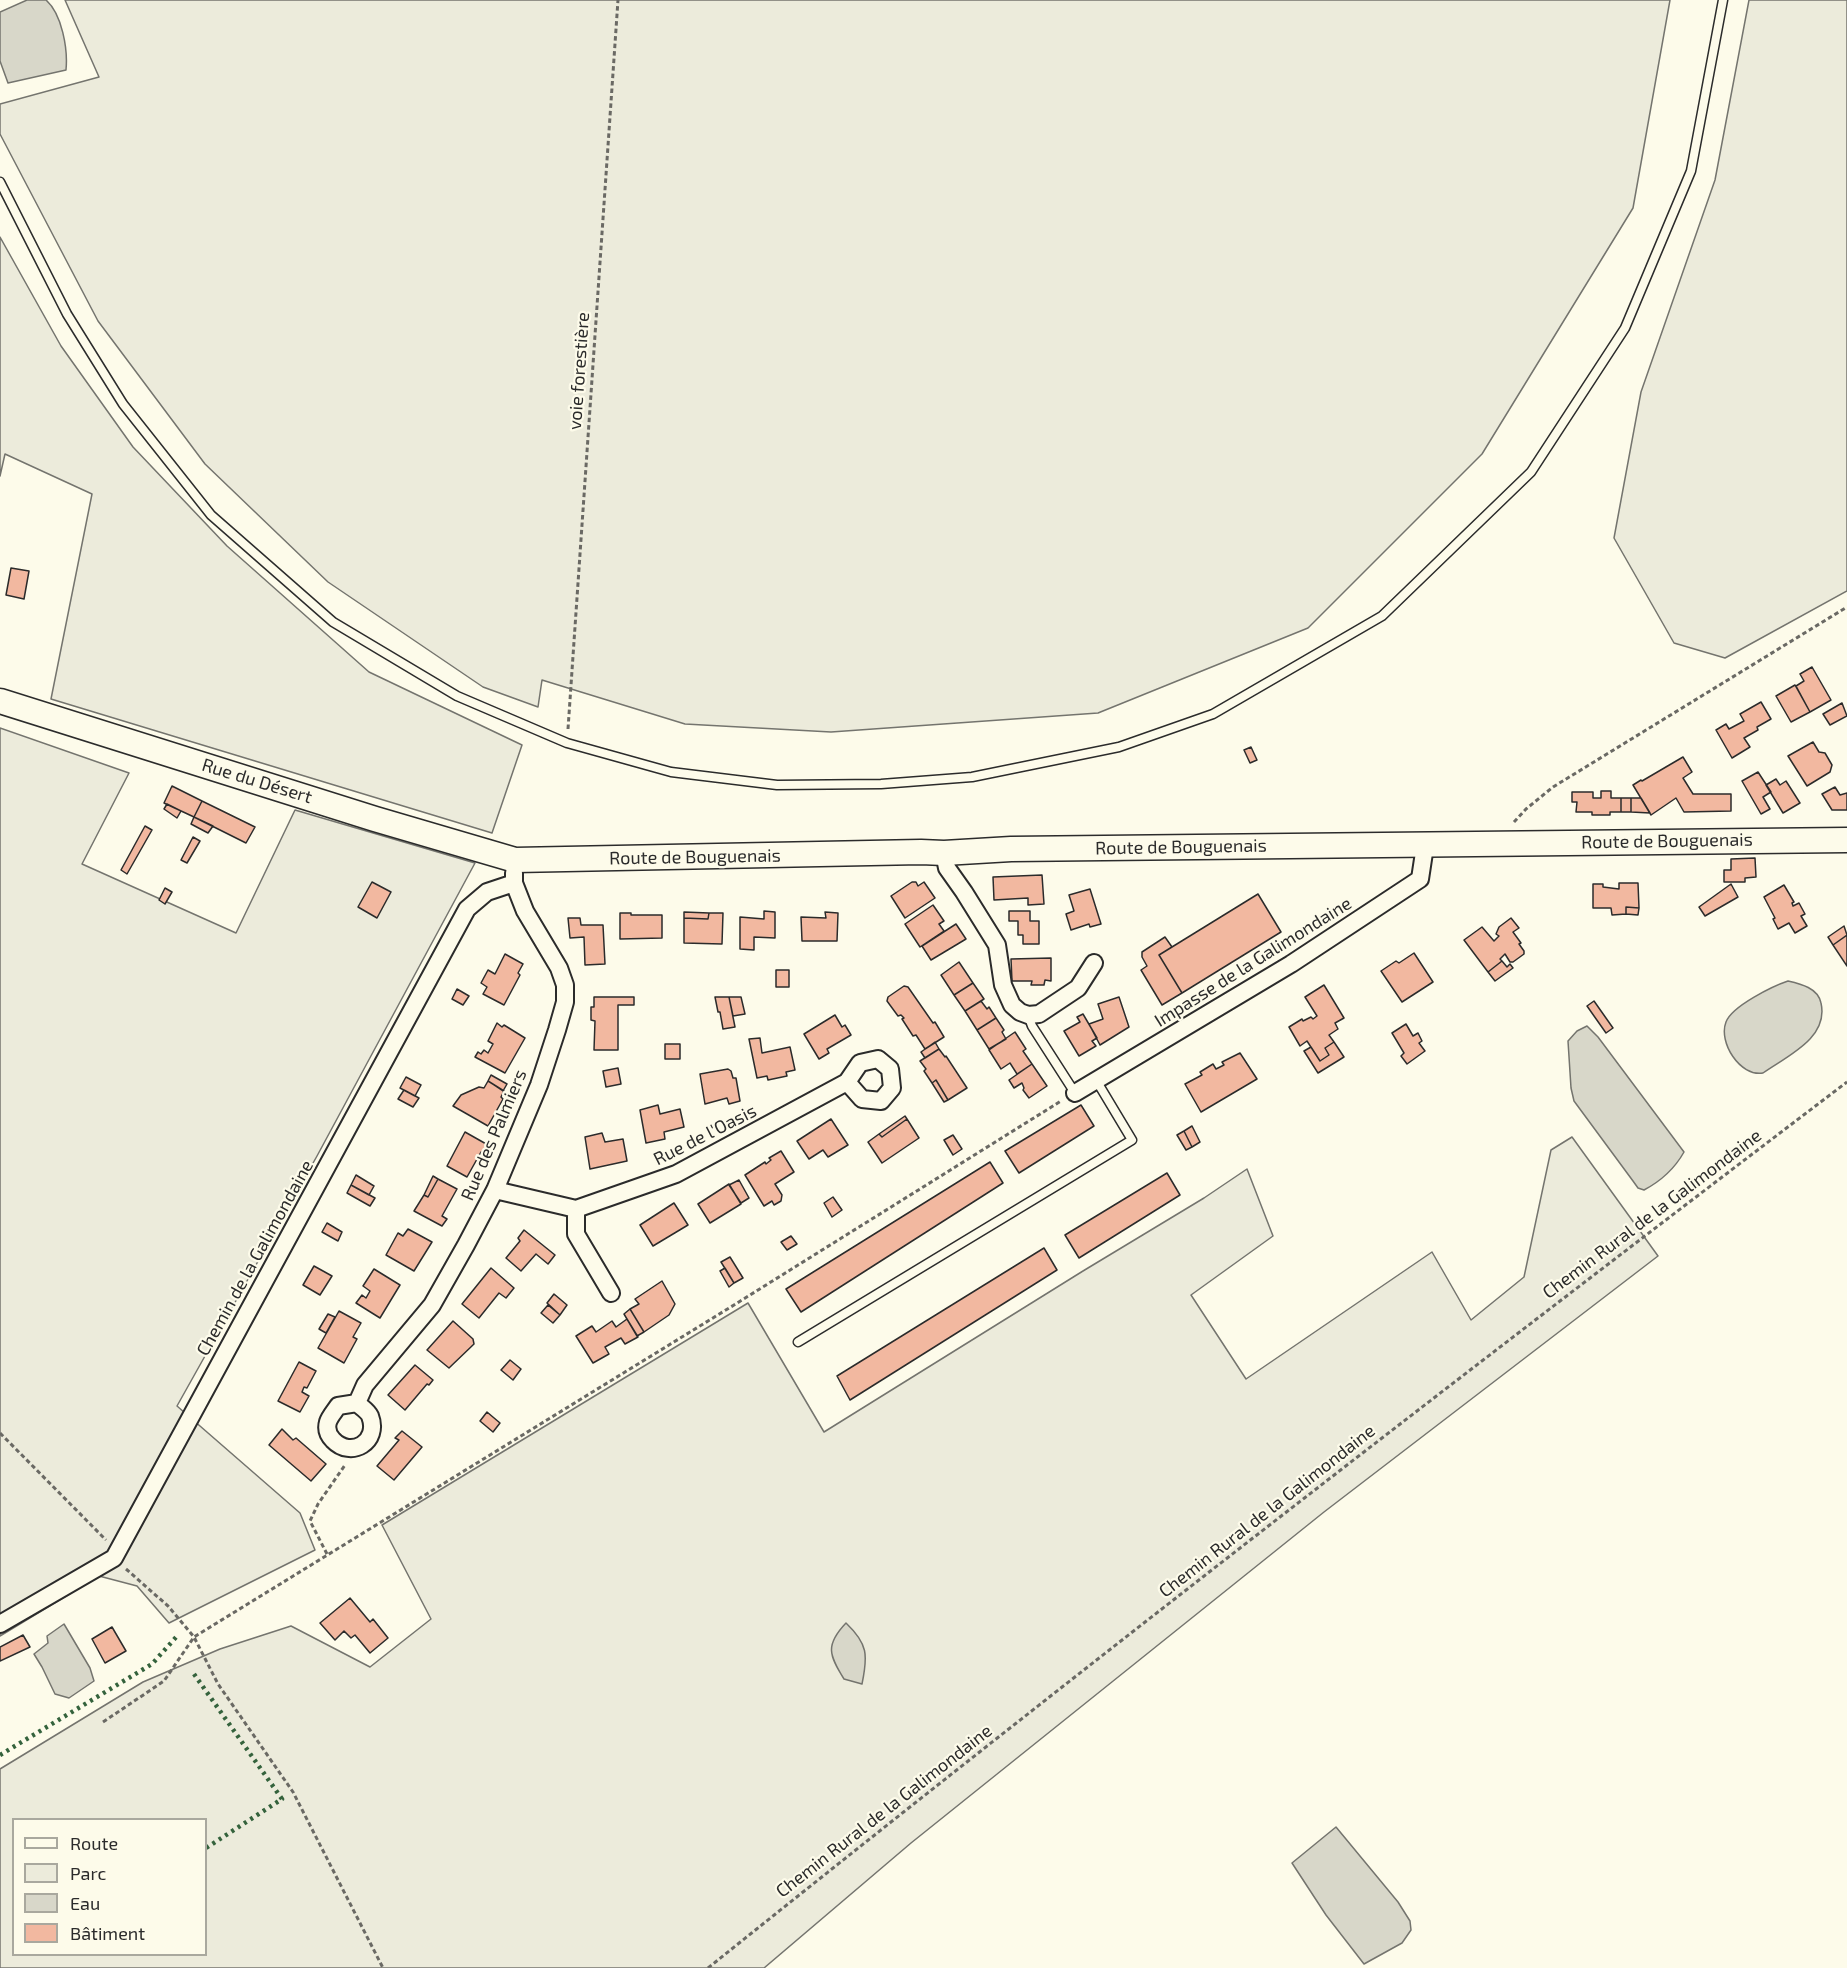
<!DOCTYPE html>
<meta charset="utf-8">
<style>
body{margin:0}
#map{position:relative;width:1847px;height:1968px;overflow:hidden;background:#fdfbea;font-family:"Exo 2",sans-serif}
canvas{display:block}
.legend{position:absolute;left:12px;top:1818px;width:195px;height:138px;box-sizing:border-box;background:#fdfbea;border:2px solid #a9a89e;margin:0;padding:8px 10px;list-style:none;font-size:18px;color:#2b2b2b}
.legend li{display:flex;align-items:center;gap:12px;height:30px}
.legend b{width:30px;border:2px solid #a9a89e}
</style>
<div id="map">
<canvas width="1847" height="1968"></canvas>
<ul class="legend">
<li><b style="height:8px;background:#fdfbea"></b>Route</li>
<li><b style="height:16px;background:#ecebdb"></b>Parc</li>
<li><b style="height:16px;background:#d8d7c9"></b>Eau</li>
<li><b style="height:16px;background:#f2b8a0"></b>Bâtiment</li>
</ul>
</div>
<script>
const ctx = document.querySelector('canvas').getContext('2d');
ctx.lineJoin = 'round';
function fill(path, color) { ctx.fillStyle = color; ctx.fill(path, 'evenodd'); }
function trace(path, color, width, dash) { ctx.strokeStyle = color; ctx.lineWidth = width; ctx.lineCap = dash ? 'butt' : 'round'; ctx.setLineDash(dash || []); ctx.stroke(path); }
function label(font, color, halo, rows, align = 'center') {
  ctx.font = font + ' "Exo 2",sans-serif'; ctx.lineWidth = 4.5; ctx.setLineDash([]); ctx.textBaseline = 'middle'; ctx.strokeStyle = halo; ctx.fillStyle = color; for (const [text, x, y, turn = 0] of rows) {
    ctx.save(); ctx.translate(x, y); ctx.rotate((+turn || 0) * Math.PI / 180); ctx.textAlign = isNaN(turn) ? turn : align; if (halo) ctx.strokeText(text, 0, 0); ctx.fillText(text, 0, 0); ctx.restore();
  }
}
const green = new Path2D(`
 M65,0H1670L1633,208L1482,454L1308,628L1098,713L831,732L685,724L542,680L538,707L483,687L328,582L205,464L98,321L0,134V104L99,77Z
 M1749,0H1847V591L1725,658L1674,643L1614,538L1641,392L1715,180Z
 M0,237L61,346L133,447L227,546L369,672L522,745L492,833L51,699L92,494L5,454L0,476Z
 M0,728L129,773L82,864L236,933L295,810L475,863L317,1156L177,1406L300,1513L315,1550L169,1623L137,1586L99,1576L0,1636Z
 M1572,1137L1658,1256L1324,1512L911,1843L764,1968H0V1769L143,1682L220,1649L291,1626L370,1667L431,1619L382,1525L748,1303L824,1432L1083,1271L1204,1198L1247,1169L1273,1236L1191,1295L1246,1379L1432,1252L1471,1320L1524,1277L1551,1150ZM14,1820H206V1954H14Z`);
fill(green, '#ecebdb');
trace(green, '#74746e', 1.5);
const water = new Path2D(`
 M27,0H46C62,14 68,49 66,70L8,83L0,61V12Z
 M1788,981C1801,984 1818,988 1821,1003C1829,1038 1787,1056 1763,1073C1740,1077 1718,1042 1726,1022C1732,1006 1773,986 1788,981Z
 M1587,1026L1598,1037L1684,1152C1675,1168 1661,1181 1644,1190L1638,1188L1633,1181L1574,1101L1571,1088L1568,1041L1577,1031Z
 M846,1623C868,1644 868,1655 862,1684L844,1679C829,1655 825,1645 846,1623Z
 M64,1624L90,1668L94,1681L69,1698L55,1694L42,1667L34,1654L48,1643L47,1636Z
 M1336,1827L1398,1902L1410,1921L1411,1930L1402,1943L1364,1964L1326,1915L1292,1863Z`);
fill(water, '#d8d7c9');
trace(water, '#74746e', 1.5);
const building = new Path2D(`
 M11,568L29,571L24,599L6,595Z
 M1812,667L1831,700L1810,712L1796,686L1804,681L1800,674Z
 M1795,685L1810,712L1791,722L1776,696Z
 M1761,702L1771,719L1757,727L1758,730L1744,738L1750,747L1732,758L1716,730L1726,724L1729,729L1744,721L1740,714Z
 M1842,703L1847,716L1830,725L1823,714Z
 M1813,742L1819,752L1825,753L1832,765L1830,772L1807,786L1788,756Z
 M1251,747L1257,760L1250,763L1244,750Z
 M1683,757L1692,772L1683,778L1693,794H1731V811L1684,812L1676,798L1651,815L1633,785L1641,780L1642,781Z
 M1758,772L1771,792L1763,797L1770,809L1761,814L1742,781Z
 M1776,779L1780,785L1786,781L1800,803L1783,813L1766,785Z
 M172,786L202,801L194,817L164,803Z
 M1835,787L1840,795L1847,793V810H1832L1822,794Z
 M1601,791H1611V798H1621V812H1610V815H1592V812H1576L1577,802H1572V792H1593V798H1601Z
 M1621,798H1631V812H1621Z
 M1631,798H1641L1650,813L1631,812Z
 M202,801L255,827L246,843L194,817Z
 M167,804L181,811L177,818L164,809Z
 M194,817L213,826L208,833L191,824Z
 M145,826L152,830L127,874L121,870Z
 M193,837L200,841L187,863L181,860Z
 M1755,858L1756,877L1745,878V882H1724V870H1731V859Z
 M1042,875L1044,904L1028,905V898L994,900L993,877Z
 M372,882L391,892L377,918L358,907Z
 M912,882H916L918,886L924,882L935,898L905,918L891,896Z
 M1619,883H1638L1639,908L1626,907V914L1612,915L1611,908H1593V884H1603V887L1619,889Z
 M1731,884L1738,897L1705,916L1699,907Z
 M1784,885L1794,902L1792,903L1793,906L1799,903L1805,914L1801,916L1807,926L1795,933L1789,923L1778,929L1773,919L1775,918L1764,897Z
 M165,888L172,892L165,904L159,900Z
 M1090,889L1101,924L1090,927L1089,924L1071,930L1066,914L1074,911L1069,895Z
 M1258,894L1281,932L1182,993L1159,955Z
 M933,905L944,921L939,924L944,931L920,947L905,924Z
 M1626,907L1639,908L1638,915L1626,914Z
 M764,911L775,912V938L754,937V950L740,949V917L764,919Z
 M1009,911H1030V921H1039V944H1023V935H1018V921H1009Z
 M684,912L709,913L708,919L684,918Z
 M825,912L838,913L837,941H802L801,917L826,918Z
 M620,913H631V915H662V938L620,939Z
 M709,913H723L722,944L684,943V918L708,919Z
 M568,918H580L581,925H603L605,964L585,965L584,937L570,938Z
 M1511,918L1519,928L1513,932L1521,943L1519,944L1524,951V954L1513,962H1510L1505,954L1500,959L1502,961L1488,972L1464,940L1482,927L1494,941L1499,936L1496,934L1499,927Z
 M956,924L966,939L931,960L922,946Z
 M1844,926L1847,935L1833,945L1828,937Z
 M1847,935V966L1833,945Z
 M1165,937L1172,947L1159,955L1182,993L1162,1005L1141,970L1147,966L1142,957V952Z
 M1414,953L1433,982L1402,1002L1381,971L1396,961L1399,963Z
 M505,954L523,964L518,973L520,975L504,1005L483,994L487,987L481,983L488,970L495,974Z
 M1051,958V981L1045,980L1044,985H1031L1032,981H1012L1011,959Z
 M1502,961L1507,967L1510,964L1513,968L1495,981L1488,972Z
 M959,962L973,983L954,995L941,975Z
 M776,970H789V987H776Z
 M973,983L984,999L965,1011L954,995Z
 M1324,985L1344,1018L1335,1023L1338,1029L1329,1035L1334,1042L1325,1048L1329,1055L1320,1061L1307,1041L1300,1046L1289,1027L1302,1019L1303,1021L1311,1017L1313,1019L1317,1016L1305,997Z
 M904,986L908,987L933,1023L935,1022L944,1037L925,1049L916,1035L913,1036L902,1019L904,1018L901,1015L898,1016L887,1001L888,997Z
 M457,989L469,996L463,1005L452,999Z
 M594,997H634V1005H618V1050H594L595,1021L591,1020V1007H594Z
 M715,997H729L735,1027L723,1029L720,1012H718Z
 M729,997H741L745,1014L733,1016Z
 M1119,997L1129,1027L1100,1045L1089,1024L1103,1019L1098,1004Z
 M981,1001L987,1009L989,1007L996,1018L977,1030L965,1011Z
 M1594,1001L1613,1028L1606,1033L1587,1006Z
 M1083,1014L1097,1038L1092,1041L1096,1046L1079,1056L1064,1031L1080,1022L1077,1017Z
 M835,1015L842,1027L845,1025L851,1035L827,1049L829,1053L819,1059L804,1034Z
 M996,1018L1004,1030L1002,1032L1006,1039L989,1049L977,1030Z
 M497,1023L502,1027L504,1025L525,1038L505,1073L475,1057L478,1052L481,1054L484,1050L488,1053L493,1044L488,1041Z
 M1406,1024L1413,1036L1418,1033L1422,1041L1419,1043L1425,1051L1407,1064L1401,1056L1404,1053L1392,1033Z
 M1015,1032L1026,1049L1023,1051L1032,1064L1017,1074L1010,1063L1001,1069L989,1050Z
 M760,1038L762,1053L790,1047L795,1070L786,1072L787,1076L768,1080L767,1076L757,1078L749,1039Z
 M935,1042L939,1049L925,1058L921,1052Z
 M1334,1042L1344,1057L1318,1073L1304,1051L1311,1047L1320,1061L1329,1055L1325,1048Z
 M665,1044H680V1059H665Z
 M939,1049L945,1057L946,1056L967,1088L948,1100L936,1080L932,1083L924,1071L926,1069L920,1061Z
 M1240,1053L1257,1079L1201,1112L1185,1084L1202,1075L1200,1072L1213,1064L1216,1069L1224,1065L1222,1062Z
 M1032,1064L1047,1086L1029,1098L1023,1090L1024,1088L1022,1083L1014,1088L1009,1080Z
 M618,1068L621,1084L606,1087L603,1071Z
 M728,1069L731,1071L733,1078H736L740,1101L729,1104L727,1098L705,1104L700,1074Z
 M491,1075L507,1084L503,1091L488,1081Z
 M406,1077L421,1085L415,1096L400,1088Z
 M936,1080L948,1100L944,1102L932,1083Z
 M488,1081L504,1091L501,1097L503,1099L488,1126L453,1106L461,1095L479,1087L484,1088Z
 M404,1090L419,1098L413,1107L398,1099Z
 M658,1105L660,1114L680,1109L684,1127L664,1132L665,1139L646,1143L640,1110Z
 M1081,1105L1094,1126L1019,1173L1005,1151Z
 M905,1116L907,1119L882,1137L879,1134Z
 M831,1119L848,1145L828,1157L823,1150L809,1159L797,1141Z
 M907,1119L919,1138L882,1163L868,1142L879,1134L882,1137Z
 M1192,1126L1200,1142L1192,1147L1184,1131Z
 M1184,1131L1192,1147L1186,1150L1177,1135Z
 M465,1132L488,1145L483,1153L481,1152L467,1177L447,1166Z
 M602,1133L605,1142L623,1139L627,1161L590,1169L585,1137Z
 M953,1135L962,1149L953,1155L944,1140Z
 M781,1151L794,1172L775,1184L782,1195L781,1201L774,1205L772,1201L764,1206L745,1175L765,1162L766,1164L771,1160L769,1158Z
 M990,1162L1003,1183L801,1312L786,1289Z
 M1167,1173L1180,1195L1079,1258L1065,1235Z
 M356,1175L374,1186L369,1195L351,1185Z
 M433,1176L438,1179L428,1197L424,1195Z
 M438,1179L457,1189L442,1216L447,1219L442,1226L414,1211L424,1195L428,1197Z
 M739,1180L749,1198L741,1203L729,1185Z
 M729,1184L741,1204L710,1223L698,1204Z
 M351,1185L375,1198L370,1206L347,1193Z
 M833,1197L842,1210L832,1217L824,1203Z
 M674,1203L688,1225L653,1246L640,1225Z
 M327,1223L342,1232L338,1241L322,1232Z
 M408,1229L432,1242L414,1271L386,1255L398,1233L403,1236Z
 M524,1230L555,1255L548,1264L536,1254L521,1271L506,1258L520,1241L518,1238Z
 M791,1236L797,1244L787,1250L781,1242Z
 M1044,1248L1057,1270L850,1400L837,1376Z
 M730,1257L743,1278L734,1283L721,1262Z
 M314,1266L332,1276L320,1295L303,1285Z
 M491,1268L514,1288L506,1298L499,1293L479,1318L462,1304Z
 M725,1268L734,1283L729,1287L720,1271Z
 M374,1269L400,1285L380,1318L356,1303L362,1295L366,1298L370,1291L363,1286Z
 M662,1281L675,1304L669,1315L644,1332L630,1309L639,1304L635,1299Z
 M554,1294L567,1305L560,1315L547,1303Z
 M548,1305L560,1315L553,1323L541,1313Z
 M630,1309L644,1332L637,1336L624,1314Z
 M339,1311L361,1323L353,1337L357,1339L344,1363L318,1348Z
 M328,1314L335,1317L326,1333L319,1329Z
 M627,1319L638,1337L625,1344L621,1338L605,1347L609,1354L593,1363L576,1336L592,1326L596,1332L612,1321L616,1327Z
 M453,1321L473,1339L474,1344L449,1368L427,1350Z
 M510,1360L521,1369L513,1380L501,1370Z
 M299,1362L316,1371L307,1388L304,1387L302,1392L309,1396L300,1412L278,1401Z
 M415,1365L433,1380L429,1385L427,1384L405,1410L388,1395Z
 M487,1412L500,1423L493,1432L480,1421Z
 M282,1429L293,1440L296,1438L326,1464L311,1481L269,1445Z
 M402,1431L422,1447L394,1480L377,1466L399,1440L395,1438Z
 M350,1598L370,1622L373,1619L388,1638L370,1653L355,1635L351,1638L344,1631L335,1640L320,1623Z
 M112,1627L126,1651L105,1663L92,1639Z
 M23,1635L30,1647L0,1661V1647Z`);
fill(building, '#f2b8a0');
trace(building, '#2b2b2b', 1.5);
const lane = new Path2D(`
 M0,182L67,314L123,404L211,515L333,622L457,696L567,743L671,772L777,785L881,784L972,777L1119,747L1213,714L1382,616L1531,472L1625,328L1691,171L1723,0
 M1028,1015L1032,1026L1075,1093
 M798,1342L1132,1140L1096,1080`);
const street = new Path2D(`
 M944,853L947,868L964,892L997,945L1003,985L1012,1005L1020,1012L1028,1015L1039,1014L1078,988L1094,963
 M1075,1093L1291,964L1420,879L1425,846
 M495,1190L576,1209L676,1174L847,1082L860,1063L878,1059L890,1069L892,1088L881,1101L862,1099L847,1082
 M576,1209V1234L611,1293
 M357,1403C361,1407 368,1411 370,1416C380,1442 351,1459 333,1440C328,1435 326,1429 328,1422C330,1416 335,1411 338,1406L357,1403L365,1385L432,1305L466,1245L495,1190L539,1085L557,1030L565,1002V985L559,968L525,911L514,883V873
 M0,1624L114,1558L467,909L487,892L514,883`);
const secondary = new Path2D(`
 M0,701L375,819L515,860L921,852L944,853L1011,849L1847,840`);
trace(lane, '#2b2b2b', 11);
trace(street, '#2b2b2b', 20);
trace(secondary, '#2b2b2b', 27);
trace(new Path2D(`
 M568,729L618,0
 M1514,822L1526,809L1553,787L1847,607
 M0,1433L106,1540
 M327,1554L310,1521L318,1504L345,1465
 M126,1569L168,1606L194,1637L218,1684L293,1792L383,1968
 M103,1722L164,1681L194,1637L734,1305L1061,1101
 M708,1968C1083,1667 1464,1373 1847,1082`), '#6a6964', 3, [4.5, 3]);
trace(lane, '#fdfbea', 8);
trace(street, '#fdfbea', 16);
trace(secondary, '#fdfbea', 24);
trace(new Path2D(`
 M194,1674L282,1799L206,1848
 M0,1755L152,1664L178,1635`), '#34623c', 4.5, [3, 4.5]);
label('18px', '#2b2b2b', '#fdfbea', [
 ["voie forestière",579,371,-86],
 ["Rue du Désert",257,781,17],
 ["Route de Bouguenais",1667,841,-1],
 ["Route de Bouguenais",1181,847,-1],
 ["Route de Bouguenais",695,857,-1],
 ["Impasse de la Galimondaine",1253,962,-32],
 ["Rue des Palmiers",494,1135,-67],
 ["Rue de l'Oasis",705,1135,-27],
 ["Chemin Rural de la Galimondaine",1652,1214,-37],
 ["Chemin de la Galimondaine",255,1258,-61],
 ["Chemin Rural de la Galimondaine",1267,1511,-38],
 ["Chemin Rural de la Galimondaine",884,1811,-38]
]);
</script>
